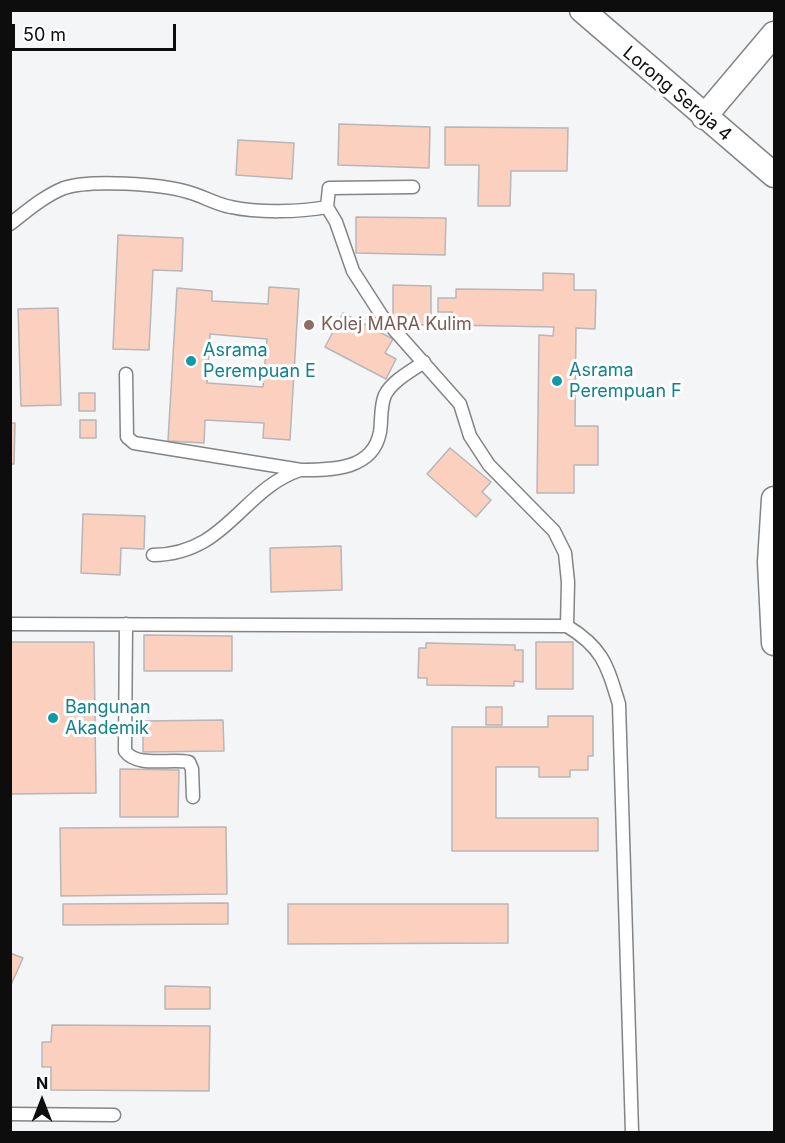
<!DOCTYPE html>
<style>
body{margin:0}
#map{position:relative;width:785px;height:1143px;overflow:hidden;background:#f4f5f7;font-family:Inter,sans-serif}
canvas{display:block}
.frame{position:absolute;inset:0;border:12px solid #0d0d0e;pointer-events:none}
.north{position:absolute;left:12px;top:1071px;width:60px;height:60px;-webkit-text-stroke:4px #fff;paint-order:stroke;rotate:0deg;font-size:16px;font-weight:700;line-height:24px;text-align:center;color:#0d0d0e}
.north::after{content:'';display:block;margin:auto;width:21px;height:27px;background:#0d0d0e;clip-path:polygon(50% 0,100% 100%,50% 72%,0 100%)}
.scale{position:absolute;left:12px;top:24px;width:164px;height:27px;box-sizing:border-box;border:3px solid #0d0d0e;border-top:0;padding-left:8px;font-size:18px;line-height:21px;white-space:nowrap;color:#0d0d0e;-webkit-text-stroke:4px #fff;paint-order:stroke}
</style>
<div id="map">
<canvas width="785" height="1143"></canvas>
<div class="frame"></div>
<div class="north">N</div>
<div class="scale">50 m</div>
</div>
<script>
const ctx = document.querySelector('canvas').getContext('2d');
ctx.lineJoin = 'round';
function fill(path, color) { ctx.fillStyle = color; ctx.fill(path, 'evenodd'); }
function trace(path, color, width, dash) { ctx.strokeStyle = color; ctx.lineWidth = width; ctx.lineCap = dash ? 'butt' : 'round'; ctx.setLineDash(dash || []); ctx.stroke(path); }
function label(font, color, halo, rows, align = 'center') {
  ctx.font = font + ' Inter,sans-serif'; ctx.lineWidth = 6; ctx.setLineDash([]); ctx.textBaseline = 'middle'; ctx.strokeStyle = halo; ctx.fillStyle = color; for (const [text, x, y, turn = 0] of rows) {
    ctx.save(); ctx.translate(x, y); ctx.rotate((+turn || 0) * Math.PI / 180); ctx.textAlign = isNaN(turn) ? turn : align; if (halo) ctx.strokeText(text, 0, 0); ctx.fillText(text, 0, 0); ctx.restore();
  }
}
const building = new Path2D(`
 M339,124L430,127L429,168L338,165Z
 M445,127L568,128L567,171H511L510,206H478L479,165H445Z
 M238,140L294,143L292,179L236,175Z
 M356,217L446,218L445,255L356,253Z
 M118,235L183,238L182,271L153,270L149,350L113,349Z
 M543,273L574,274V290H596L595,329L576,328L575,426H598V465H574V493H537L539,335L553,336L554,327L451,325L452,312H438V298H456V289L543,290Z
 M393,285L431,286V325L393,324Z
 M269,287L299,289L290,440L263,438L264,423L205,420L204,443L168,441L177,288L212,291V301L268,304ZM210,334L267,339L263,387L207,383Z
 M58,308L61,405L21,406L18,309Z
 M343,313L393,339L385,353L396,359L386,379L325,347Z
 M79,393H95V411H79Z
 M80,420H96V438H80Z
 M10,423H15L14,464H10Z
 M450,448L491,482L482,492L491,500L476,517L427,474Z
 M83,514L145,516L144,549L121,548L120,575L81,573Z
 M341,546L342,590L271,592L270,548Z
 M144,635L232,636V671H144Z
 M10,642H94L96,793L10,794Z
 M536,642H573V689H536Z
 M426,643L515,645V650H523V682L514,681V686L427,685V678H418L419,648H426Z
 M486,707H502V725H486Z
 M548,716H593V756H588V770H570V777H539V767H496V818H598V851H452V727H548Z
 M223,720L224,751L143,752V721Z
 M120,769L179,770L178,817H120Z
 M226,827L227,894L61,896L60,828Z
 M228,903V924L63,925V904Z
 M288,904H508V943L288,944Z
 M10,953L23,958L10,987Z
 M165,986L210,987V1009H165Z
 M52,1025L210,1026L209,1091L51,1090V1067H42V1042H51Z`);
fill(building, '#fbd0bf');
trace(building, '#b8b6b6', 1.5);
const service = new Path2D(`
 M327,207L336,222L353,271L382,316L460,404L470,436L489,465L554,531L565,553L568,582L567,626
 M10,224C27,211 44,196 64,188C90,179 161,184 188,192C203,196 215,204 231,207C258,213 300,212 327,207L329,188L413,187
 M126,374L127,437L134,443L301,470C332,470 373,470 380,432C382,419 380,407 385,395C392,381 411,371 424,362
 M153,555C227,554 241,490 300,470
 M10,624L567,626C603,648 607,665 619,704L632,1132
 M126,624L125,751C137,768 170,758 189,762L192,769L193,797
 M10,1114L114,1115`);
const minor = new Path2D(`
 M582,10L774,175
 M704,117L774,34
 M774,499L770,562L774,643`);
trace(service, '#838485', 15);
trace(minor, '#838485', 27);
trace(service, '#fff', 12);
trace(minor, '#fff', 24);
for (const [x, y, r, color] of [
 [309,325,6,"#8d6e63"],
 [191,361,6,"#0f9aa8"],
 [557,381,6,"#0f9aa8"],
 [53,718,6,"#0f9aa8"]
]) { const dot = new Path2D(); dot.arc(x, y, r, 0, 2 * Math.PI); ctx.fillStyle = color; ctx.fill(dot); trace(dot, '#fff', 2); }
label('18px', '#0d0d0e', '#fff', [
 ["Lorong Seroja 4",677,94,40]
]);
label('18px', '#785e54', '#fff', [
 ["Kolej MARA Kulim",321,325]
], 'left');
label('18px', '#0d838f', '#fff', [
 ["Asrama",203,351],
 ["Perempuan E",203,372],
 ["Asrama",569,371],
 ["Perempuan F",569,392],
 ["Bangunan",65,708],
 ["Akademik",65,729]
], 'left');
</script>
